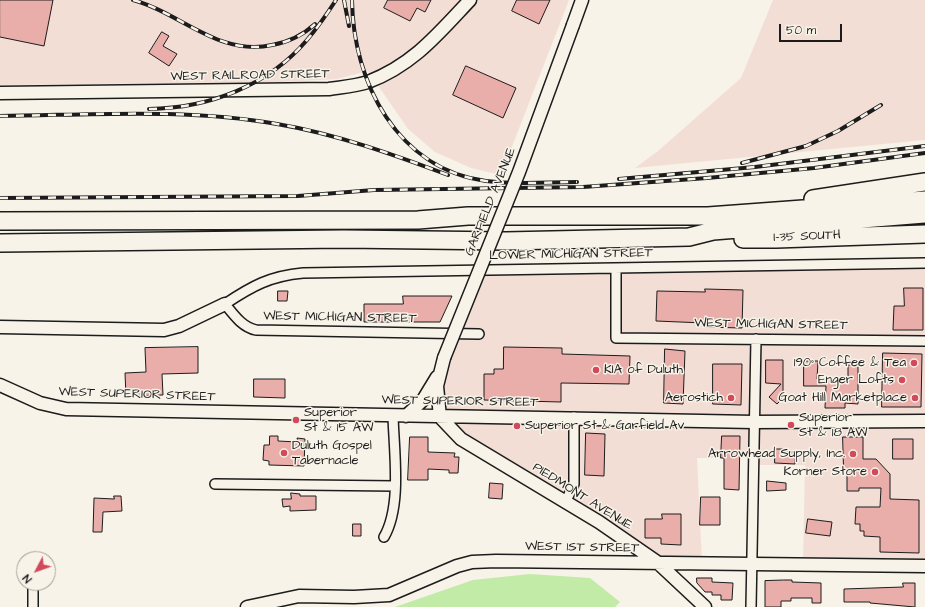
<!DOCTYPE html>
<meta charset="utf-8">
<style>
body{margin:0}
#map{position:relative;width:925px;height:607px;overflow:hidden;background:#f7f3e8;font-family:"Architects Daughter",sans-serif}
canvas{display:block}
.north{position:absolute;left:16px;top:551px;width:40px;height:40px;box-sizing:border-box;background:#f7f3e8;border:1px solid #9f9d96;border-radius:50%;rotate:229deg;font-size:11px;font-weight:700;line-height:16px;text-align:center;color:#1c1c1c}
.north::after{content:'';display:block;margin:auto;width:14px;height:18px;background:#d1495b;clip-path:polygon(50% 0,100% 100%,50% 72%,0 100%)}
.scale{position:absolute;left:779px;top:24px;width:63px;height:18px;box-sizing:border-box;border:2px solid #1c1c1c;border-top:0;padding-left:5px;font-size:12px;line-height:14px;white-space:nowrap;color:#1c1c1c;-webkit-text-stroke:3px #f7f3e8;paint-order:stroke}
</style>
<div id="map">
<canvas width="925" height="607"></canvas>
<div class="north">N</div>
<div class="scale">50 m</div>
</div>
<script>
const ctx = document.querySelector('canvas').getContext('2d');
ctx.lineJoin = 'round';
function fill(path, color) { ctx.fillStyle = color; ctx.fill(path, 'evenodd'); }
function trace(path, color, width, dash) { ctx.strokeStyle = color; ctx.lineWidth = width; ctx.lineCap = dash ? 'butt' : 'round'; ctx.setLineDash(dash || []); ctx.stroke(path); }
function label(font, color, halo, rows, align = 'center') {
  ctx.font = font + ' "Architects Daughter",sans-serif'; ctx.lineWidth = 3; ctx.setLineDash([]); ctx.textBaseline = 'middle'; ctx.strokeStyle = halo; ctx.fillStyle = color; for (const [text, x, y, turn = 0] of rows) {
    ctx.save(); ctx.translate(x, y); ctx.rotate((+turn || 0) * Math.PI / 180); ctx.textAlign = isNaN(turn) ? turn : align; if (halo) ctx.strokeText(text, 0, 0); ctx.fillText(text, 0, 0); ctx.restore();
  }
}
fill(new Path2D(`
 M0,0H569L501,175L471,168L435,152L408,129L368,71L337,79L280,82L0,85Z
 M773,0H925V140L635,168L658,151L741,78Z
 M925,263V566L803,565L805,465H753V458H697L702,563L657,562L461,439L438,401L476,270Z`), '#f3ded5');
fill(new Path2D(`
 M530,574L590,578L620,602L615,607H395L473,580Z`), '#c1eba7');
const building = new Path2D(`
 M0,0H53L44,46L0,37Z
 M388,0H431L425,12L417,8L410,21L384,8Z
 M517,0H550L539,24L512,11Z
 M162,32L169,36L163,46L177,54L169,66L149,53Z
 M466,66L516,88L503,118L453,95Z
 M904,288H923V330H893L894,306H904Z
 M705,289L743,290L742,328L704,327V323L656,321L657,291L705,292Z
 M278,291H288L287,301H278Z
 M403,296H452L440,322H364V304H403Z
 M198,347V373L162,374L163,395L126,396L125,373L146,372L145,348Z
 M504,347L562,348V354L630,356L629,384L561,383V402L484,400V374H494V369H503Z
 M665,349L685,351L683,404L664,403Z
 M883,353L922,354L921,407H882Z
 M766,360H783V393L779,397L782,399L777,404L769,397L781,384L766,383Z
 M804,361H818L817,379H848V365H858V404L845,403V408H825L826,386H804Z
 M713,364H742L741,405L713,404Z
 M254,379H285V398L254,397Z
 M586,433L605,434L604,476L585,475Z
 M270,436H278V441L298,442L297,438L305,439L304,466L269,465V461L263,460L264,445H269Z
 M722,436H740L739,490L724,489V458H721Z
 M410,437H428V452L455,453L454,457H459L458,473H449V470L428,469V480H408Z
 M843,437H863V459H876L890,474V499L919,500V553L880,552V537L864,536V531H860V524H855L856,507H880L881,488H859V491H847V470H844Z
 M893,439H913V459H893Z
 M775,449H784V452H795V464L775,463Z
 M767,481L786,483V490L767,491Z
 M490,483L503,484L502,499L489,498Z
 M291,493L300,494V496H316V510L290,511V506L283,507L282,499H291Z
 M114,496H121L122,511L103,512L102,532H93L94,498L114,499Z
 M701,497H720V525H700Z
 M662,514H681V545L661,544V538H645V519H662Z
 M808,519L832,522L830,536L806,533Z
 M353,524H361V536H353Z
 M697,578H712V582L733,583L732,600H721V595H712V592H705L697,583Z
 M784,580H792V582L821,583V603H812V598H791V601H781V607H765V581Z
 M903,583H915V607L870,603V602H844V589L903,587Z`);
fill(building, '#e9aeaa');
trace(building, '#1c1c1c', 1);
const minor = new Path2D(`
 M616,268V338L925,341
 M479,334L256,330C242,327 234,315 225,304C252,286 270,276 303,273L925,263
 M215,484L395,486
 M565,503L574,484V417
 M384,537C402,506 394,452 393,416
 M35,559V558
 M33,583V607
 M751,607L756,339`);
const tertiary = new Path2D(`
 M573,25L582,0
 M0,93L329,89C342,87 356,86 368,82C413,65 438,34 470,0
 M0,327L164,330L179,326L225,304
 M0,385L40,403L66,409L754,422L925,421
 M406,416L423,400L437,377
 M440,417L461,439L599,522L657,562L705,607
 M440,417L437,386L444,358
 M247,607L299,596L354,597L389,595L457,566L472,562L496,561L925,566`);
const motorway = new Path2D(`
 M813,199L925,182
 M0,221L418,220L468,216H708L925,200
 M743,239H776L925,234
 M0,243L344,239L506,241L689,237L713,231L925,214`);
trace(minor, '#1c1c1c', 12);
trace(tertiary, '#1c1c1c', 15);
trace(motorway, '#1c1c1c', 20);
trace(minor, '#f7f3e8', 9);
trace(tertiary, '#f7f3e8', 12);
trace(motorway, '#f7f3e8', 17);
const rail = new Path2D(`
 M133,0C181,13 219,57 272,45C289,42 302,36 315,24
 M344,0L349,26
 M352,0C353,82 397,169 486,181C515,185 547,182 577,182
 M149,109C209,108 268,86 307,40C318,27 327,14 336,0
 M0,116C92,115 186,108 277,124C336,134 392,154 448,175
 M742,163L806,146L838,131L881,105
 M619,179L755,167L925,146
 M0,198L298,196L374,190L583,187L707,178L814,168L925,153`);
trace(rail, '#1c1c1c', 4);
trace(rail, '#f7f3e8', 2.5, [8]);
const tertiaryBridge = new Path2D(`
 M444,358L519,172L573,25`);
trace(tertiaryBridge, '#1c1c1c', 15, []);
trace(tertiaryBridge, '#f7f3e8', 12);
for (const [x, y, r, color] of [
 [914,363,4,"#d1495b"],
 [596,370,4,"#d1495b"],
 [902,380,4,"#d1495b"],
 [731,398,4,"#d1495b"],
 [915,398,4,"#d1495b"],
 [296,420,4,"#d1495b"],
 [791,425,4,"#d1495b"],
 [517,426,4,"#d1495b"],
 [284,453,4,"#d1495b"],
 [853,454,4,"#d1495b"],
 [875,472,4,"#d1495b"]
]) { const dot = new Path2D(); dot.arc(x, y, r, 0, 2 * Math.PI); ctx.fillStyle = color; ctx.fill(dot); trace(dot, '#f7f3e8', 1.5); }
label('13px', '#1c1c1c', '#f7f3e8', [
 ["WEST RAILROAD STREET",250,76,-1],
 ["GARFIELD AVENUE",491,202,-68],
 ["I-35 SOUTH",807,237,-2],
 ["LOWER MICHIGAN STREET",571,255,-1],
 ["WEST MICHIGAN STREET",340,318,1],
 ["WEST MICHIGAN STREET",771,325,1],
 ["WEST SUPERIOR STREET",137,395,2],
 ["WEST SUPERIOR STREET",460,402,1],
 ["PIEDMONT AVENUE",582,497,32],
 ["WEST 1ST STREET",582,548,1]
]);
label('13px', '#1c1c1c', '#f7f3e8', [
 ["190° Coffee & Tea",906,363],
 ["KIA of Duluth",604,370,"left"],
 ["Enger Lofts",894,380],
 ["Aerostich",723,398],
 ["Goat Hill Marketplace",907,398],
 ["Superior",304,413,"left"],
 ["St & 15 AW",304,428,"left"],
 ["Superior",799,418,"left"],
 ["St & 18 AW",799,433,"left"],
 ["Superior St & Garfield Av",525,426,"left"],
 ["Duluth Gospel",292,446,"left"],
 ["Tabernacle",292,461,"left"],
 ["Arrowhead Supply, Inc.",845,454],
 ["Korner Store",867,472]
], 'right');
</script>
